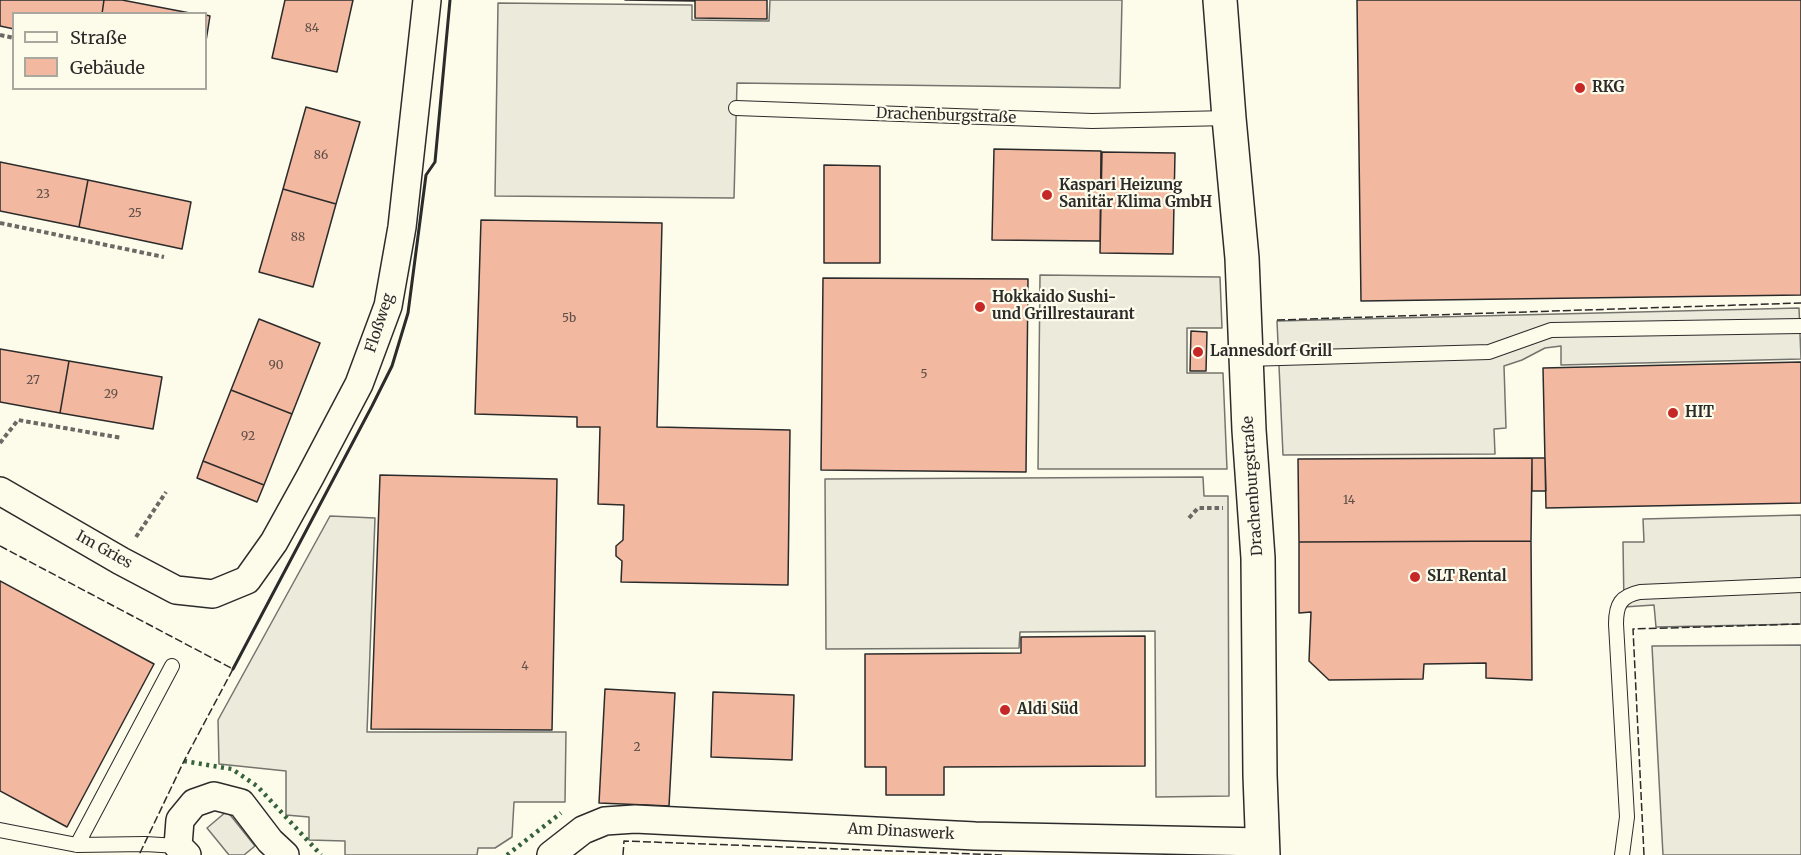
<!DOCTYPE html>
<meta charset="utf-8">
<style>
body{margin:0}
#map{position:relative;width:1801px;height:855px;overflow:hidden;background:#fdfbea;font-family:Merriweather,serif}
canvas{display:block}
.legend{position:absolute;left:12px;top:12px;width:195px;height:78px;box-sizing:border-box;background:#fdfbea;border:2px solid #a9a89e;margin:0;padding:8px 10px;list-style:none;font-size:18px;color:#2b2b2b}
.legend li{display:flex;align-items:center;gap:12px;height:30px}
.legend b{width:30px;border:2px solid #a9a89e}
</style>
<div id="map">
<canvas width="1801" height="855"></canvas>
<ul class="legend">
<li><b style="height:8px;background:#fdfbea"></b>Straße</li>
<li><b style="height:16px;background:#f2b8a0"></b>Gebäude</li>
</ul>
</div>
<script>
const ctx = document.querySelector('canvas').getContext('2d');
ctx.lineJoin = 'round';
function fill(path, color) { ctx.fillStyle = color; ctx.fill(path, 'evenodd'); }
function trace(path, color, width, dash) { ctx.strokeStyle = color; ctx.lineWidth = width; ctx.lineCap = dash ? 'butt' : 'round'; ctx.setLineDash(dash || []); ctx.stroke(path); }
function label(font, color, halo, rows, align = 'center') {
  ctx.font = font + ' Merriweather,serif'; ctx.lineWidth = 4.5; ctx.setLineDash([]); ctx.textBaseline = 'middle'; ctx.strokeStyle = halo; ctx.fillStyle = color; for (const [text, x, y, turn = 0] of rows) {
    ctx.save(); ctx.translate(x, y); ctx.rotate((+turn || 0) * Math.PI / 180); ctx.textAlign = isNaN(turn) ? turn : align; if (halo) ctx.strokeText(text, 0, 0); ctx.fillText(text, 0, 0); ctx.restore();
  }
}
const parking = new Path2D(`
 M770,0H1122L1120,88L737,83L734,198L495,196L498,3L692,5V20L769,21Z
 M1040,275L1220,277L1222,328H1187V373H1223L1227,469H1038Z
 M1799,308L1801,359L1561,365V346L1545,348L1522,360L1504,366L1506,428L1494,429L1495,454L1283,455L1277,321Z
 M1203,477L1204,496H1228L1229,796L1156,797L1155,631L1020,632L1019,648L826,649L825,479Z
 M1801,515V624L1656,627L1654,605L1624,607L1623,542H1644L1643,519Z
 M330,516L375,518L367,732H566L565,802H514L512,837L495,848H478L477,855H345V841L309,840V817L286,815V771L219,764L218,720Z
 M1801,645V855H1663L1652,646Z
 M227,811L255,846L244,855H229L207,828Z`);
fill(parking, '#eceadb');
trace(parking, '#74746e', 1.5);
const building = new Path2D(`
 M0,0H104L102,14H14V29L0,26Z
 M104,0H122L195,14H102Z
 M285,0H353L337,72L272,58Z
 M625,0H767V19L695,18V1Z
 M1357,0H1801V295L1361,301Z
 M206,15L210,16L206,41Z
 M306,107L360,122L336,204L283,189Z
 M994,149L1101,151L1100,241L992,240Z
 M1102,152L1175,153L1173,254L1100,253Z
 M0,162L88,180L79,227L0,211Z
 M824,165L880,166V263H824Z
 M88,180L191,202L182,249L79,227Z
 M283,189L336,204L313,287L259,272Z
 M481,220L662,223L657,427L790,430L788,585L621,582L622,561L616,556V546L623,540L624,505L598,504L600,427H577V417L475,414Z
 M823,278L1028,279L1026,472L821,470Z
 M259,319L320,343L292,414L231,390Z
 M1191,331L1207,332L1206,371H1190Z
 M0,349L69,361L60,413L0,402Z
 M69,361L162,377L153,429L60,413Z
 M1801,362V503L1546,508L1543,368Z
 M231,390L292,414L264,485L203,461Z
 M1532,458H1545L1546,491H1532Z
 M1532,458L1531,541L1299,542L1298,459Z
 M203,461L264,485L257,502L197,478Z
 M380,475L557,479L552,730L371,729Z
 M1531,541L1532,680L1486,678V663L1424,664L1423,679L1329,680L1309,661L1311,612L1299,613V542Z
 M0,581L154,664L67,827L0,791Z
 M1145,636V766L944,767V795H886V767H865V654L1021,653V637Z
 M605,689L675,693L669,806L599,803Z
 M713,692L794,695L792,760L711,757Z`);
fill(building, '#f2b8a0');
trace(building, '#2b2b2b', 1.5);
const lane = new Path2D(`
 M736,108L1092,121L1229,118
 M1246,359L1489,352L1551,330L1801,326
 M0,830L77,845L145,844L178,846
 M77,845L172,666
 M1622,855L1627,817L1616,624C1616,604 1621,596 1640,592L1801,585`);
const street = new Path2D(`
 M0,491L121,561L176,590L213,594L247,580L274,542L310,477L359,384L388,306L402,227L427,0
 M187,855L178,846L180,820L194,803L214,796L241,803L270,841L285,855
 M551,855L583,830L605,821L635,819L975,836L1262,842`);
const secondary = new Path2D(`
 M1220,0L1229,118L1242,258L1249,430L1258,558L1260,775L1263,855`);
trace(lane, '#2b2b2b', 16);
trace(street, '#2b2b2b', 30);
trace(secondary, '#2b2b2b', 36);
trace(new Path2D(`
 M0,35L14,38
 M0,223L164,257
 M0,443L18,420L122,438
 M1189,518L1198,508H1223
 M136,537L166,492`), '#6a6964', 4, [4.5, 3]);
trace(lane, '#fdfbea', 14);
trace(street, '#fdfbea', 27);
trace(secondary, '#fdfbea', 33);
trace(new Path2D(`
 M184,761L232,769L257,786L321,855
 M507,855L561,813`), '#34623c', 4.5, [3, 4.5]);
trace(new Path2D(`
 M1277,320L1801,303
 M0,546L233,669L184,761L139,855
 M623,855L624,841L1002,855
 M1644,855L1633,629L1801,624`), '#2b2b2b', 1.5, [8, 3]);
trace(new Path2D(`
 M233,669L372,406L392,366L408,313L426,175L435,162L450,0`), '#2b2b2b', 3);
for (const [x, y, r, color] of [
 [1580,88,6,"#c62828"],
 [1047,195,6,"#c62828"],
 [980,307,6,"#c62828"],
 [1198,352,6,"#c62828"],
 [1673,413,6,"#c62828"],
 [1415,577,6,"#c62828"],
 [1005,710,6,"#c62828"]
]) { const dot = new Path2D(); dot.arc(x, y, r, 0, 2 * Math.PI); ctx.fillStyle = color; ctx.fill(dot); trace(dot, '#fdfbea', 2); }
label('12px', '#5d4e48', null, [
 ["84",312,29],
 ["86",321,156],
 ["23",43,195],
 ["25",135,214],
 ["88",298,238],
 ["5b",569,319],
 ["90",276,366],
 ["5",924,375],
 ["27",33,381],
 ["29",111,395],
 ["92",248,437],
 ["14",1349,501],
 ["4",525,667],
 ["2",637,748]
]);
label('bold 15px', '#2b2b2b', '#fdfbea', [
 ["RKG",1592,88],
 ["Kaspari Heizung",1059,186],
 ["Sanitär Klima GmbH",1059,203],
 ["Hokkaido Sushi-",992,298],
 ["und Grillrestaurant",992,315],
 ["Lannesdorf Grill",1210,352],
 ["HIT",1685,413],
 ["SLT Rental",1427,577],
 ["Aldi Süd",1017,710]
], 'left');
label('15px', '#2b2b2b', '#fdfbea', [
 ["Drachenburgstraße",946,116,2],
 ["Floßweg",380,323,-72],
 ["Drachenburgstraße",1253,486,-94],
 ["Im Gries",104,550,29],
 ["Am Dinaswerk",901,832,3]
]);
</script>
